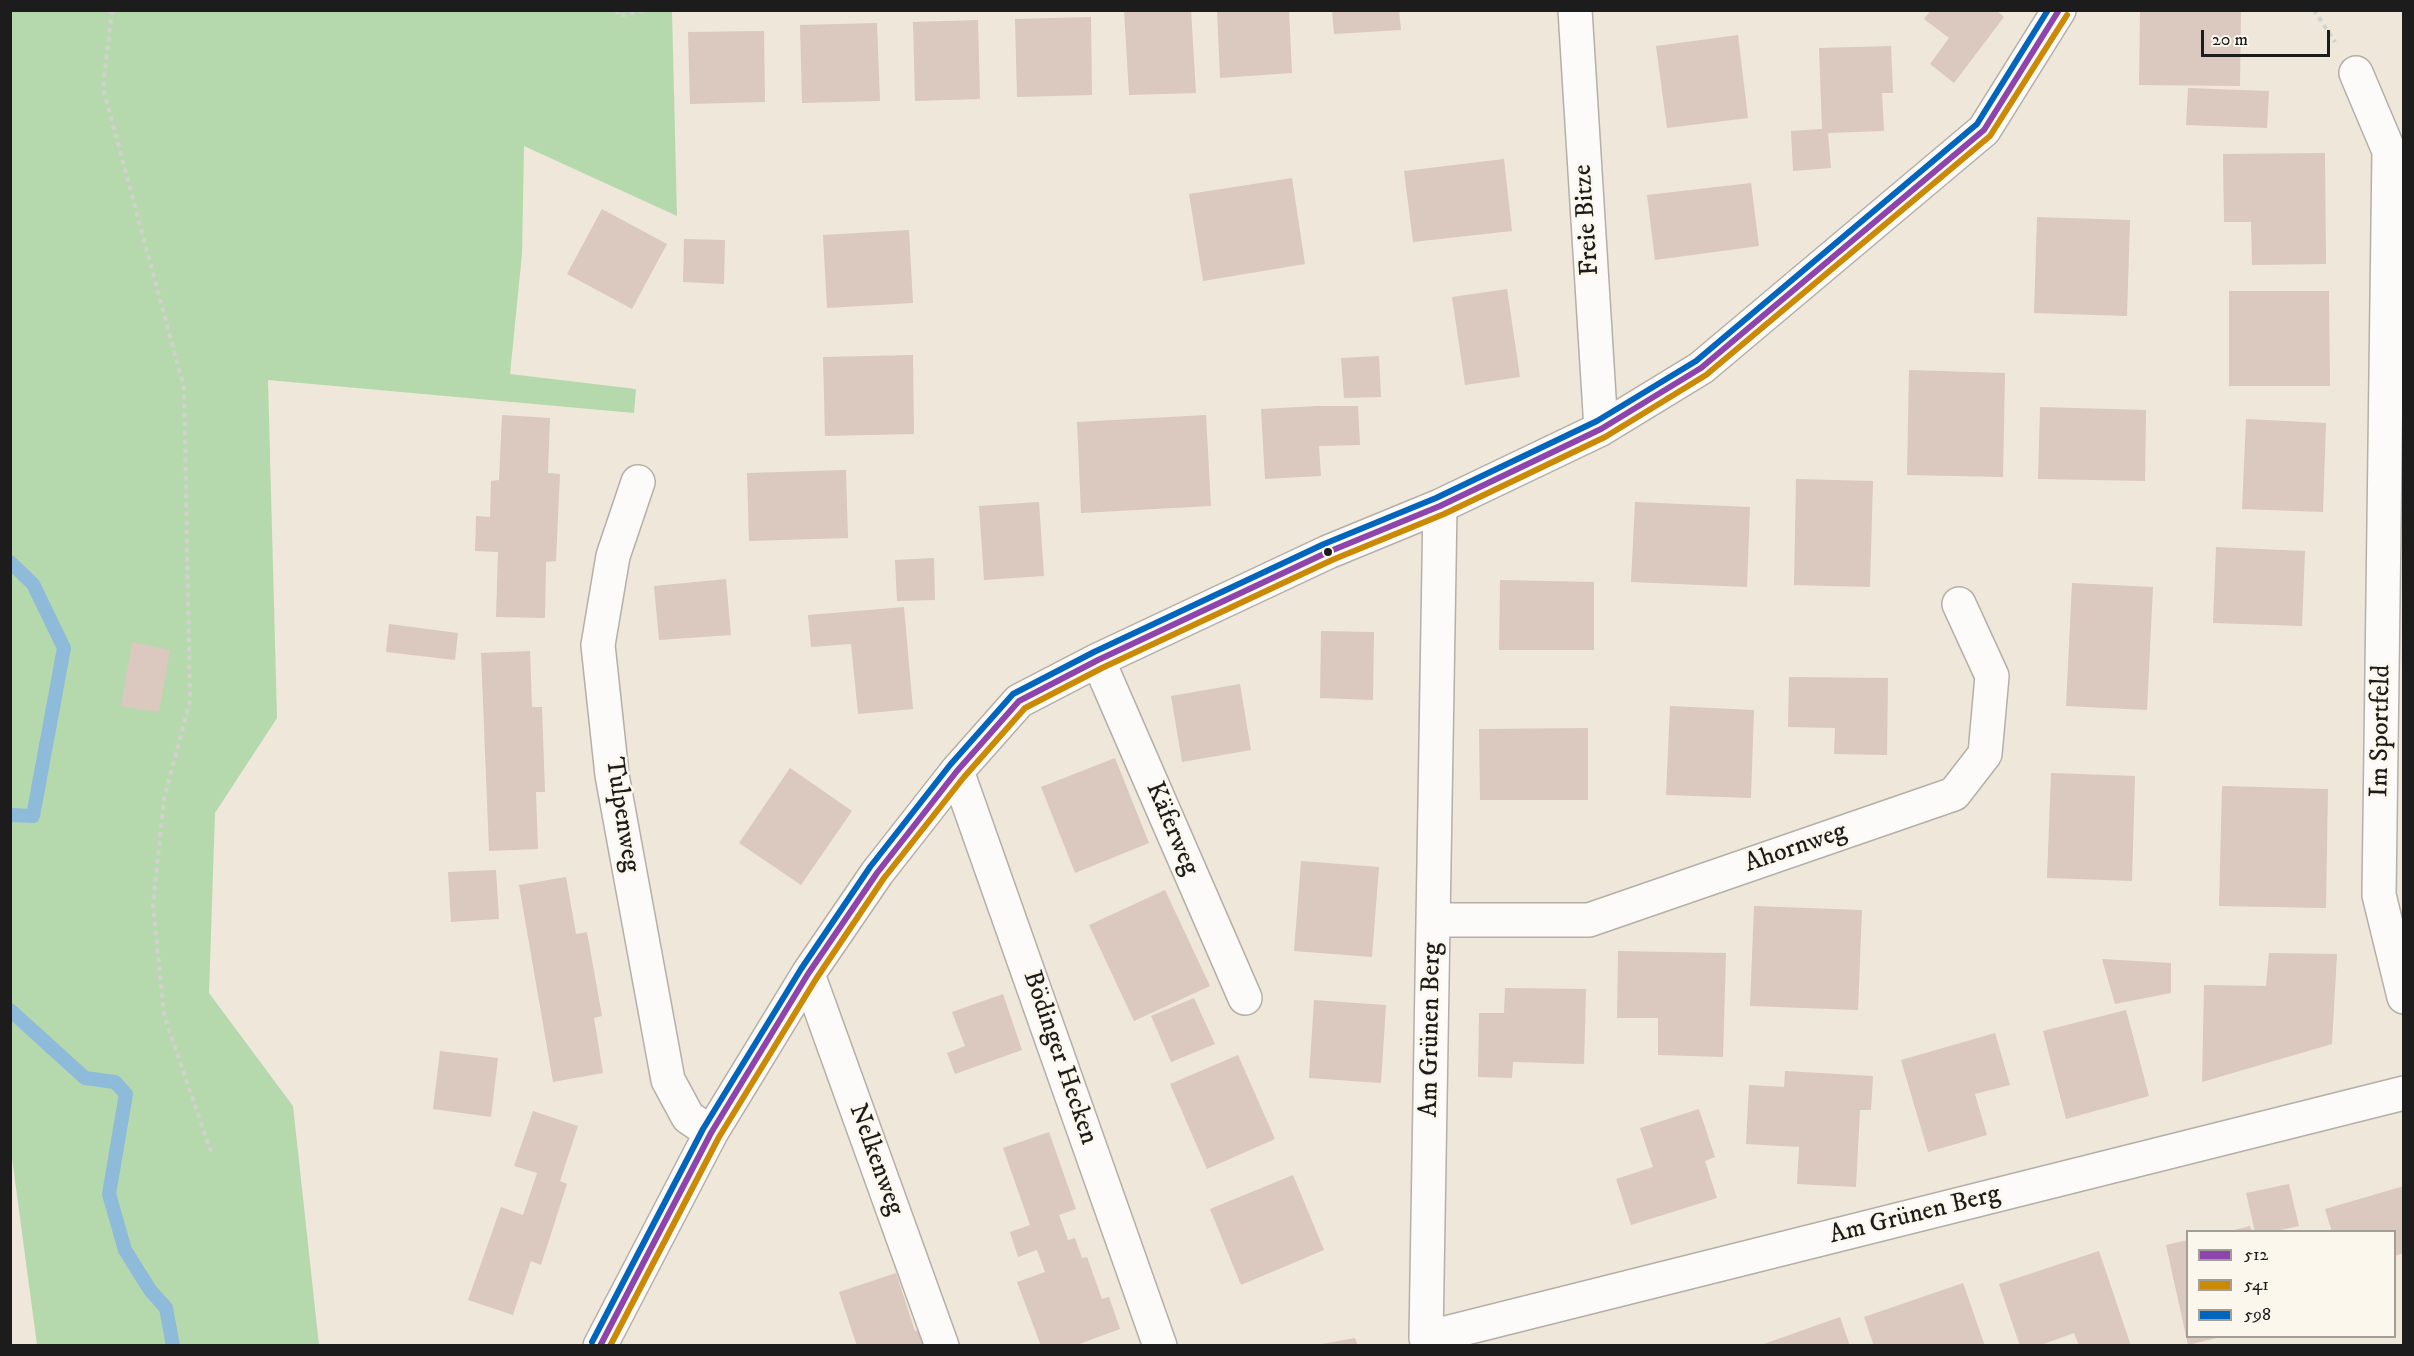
<!DOCTYPE html>
<meta charset="utf-8">
<style>
body{margin:0}
#map{position:relative;width:2414px;height:1356px;overflow:hidden;background:#efe7da;font-family:"IM FELL DW Pica",serif}
canvas{display:block}
.frame{position:absolute;inset:0;border:12px solid #1c1c1c;pointer-events:none}
.legend{position:absolute;left:2186px;top:1230px;width:210px;height:108px;box-sizing:border-box;background:#fbf7ec;border:2px solid #a29f99;margin:0;padding:8px 10px;list-style:none;font-size:18px;color:#1c1c1c}
.legend li{display:flex;align-items:center;gap:12px;height:30px}
.legend b{width:30px;border:2px solid #a29f99}
.scale{position:absolute;left:2201px;top:30px;width:129px;height:27px;box-sizing:border-box;border:3px solid #1c1c1c;border-top:0;padding-left:8px;font-size:18px;line-height:21px;white-space:nowrap;color:#1c1c1c;-webkit-text-stroke:4px #fbf7ec;paint-order:stroke}
</style>
<div id="map">
<canvas width="2414" height="1356"></canvas>
<div class="frame"></div>
<ul class="legend">
<li><b style="height:8px;background:#8e44ad"></b>512</li>
<li><b style="height:8px;background:#cb8a06"></b>541</li>
<li><b style="height:8px;background:#0065bd"></b>598</li>
</ul>
<div class="scale">20 m</div>
</div>
<script>
const ctx = document.querySelector('canvas').getContext('2d');
ctx.lineJoin = 'round';
function fill(path, color) { ctx.fillStyle = color; ctx.fill(path, 'evenodd'); }
function trace(path, color, width, dash) { ctx.strokeStyle = color; ctx.lineWidth = width; ctx.lineCap = dash ? 'butt' : 'round'; ctx.setLineDash(dash || []); ctx.stroke(path); }
function label(font, color, halo, rows, align = 'center') {
  ctx.font = font + ' "IM FELL DW Pica",serif'; ctx.lineWidth = 5; ctx.setLineDash([]); ctx.textBaseline = 'middle'; ctx.strokeStyle = halo; ctx.fillStyle = color; for (const [text, x, y, turn = 0] of rows) {
    ctx.save(); ctx.translate(x, y); ctx.rotate((+turn || 0) * Math.PI / 180); ctx.textAlign = isNaN(turn) ? turn : align; if (halo) ctx.strokeText(text, 0, 0); ctx.fillText(text, 0, 0); ctx.restore();
  }
}
fill(new Path2D(`
 M10,11H672L677,216L524,146L522,254L510,374L636,389L634,413L268,380L277,718L215,813L209,993L293,1106L319,1345H37L10,1143Z`), '#b5d9ad');
trace(new Path2D(`
 M10,562L33,584L64,648L33,816L10,815
 M10,1010L85,1078L115,1082L126,1094L109,1194L125,1250L150,1290L166,1308L173,1346`), '#8dbbd9', 14);
fill(new Path2D(`
 M1124,10H1191L1196,93L1129,95Z
 M1217,10H1289L1292,73L1220,78Z
 M1332,10H1399L1401,30L1334,34Z
 M1931,10H1996L2004,17L1954,83L1930,64L1949,38L1924,19Z
 M2140,10L2241,11L2240,86L2139,85Z
 M1091,17L1092,95L1017,97L1015,19Z
 M978,20L980,99L915,101L913,22Z
 M877,23L880,101L802,103L800,25Z
 M764,31L765,102L690,104L688,32Z
 M1738,35L1748,118L1667,128L1656,46Z
 M1891,46L1893,93H1882L1884,131L1828,133L1831,168L1793,171L1791,131L1822,129L1819,48Z
 M2188,88L2269,91L2267,128L2186,125Z
 M2325,153L2326,264L2252,265L2251,222H2224L2223,154Z
 M1504,159L1512,231L1413,242L1404,171Z
 M1292,178L1305,264L1203,281L1189,194Z
 M1751,183L1759,246L1655,260L1647,195Z
 M602,209L667,244L632,309L567,274Z
 M2037,217L2130,220L2127,316L2034,313Z
 M909,230L913,303L827,308L823,235Z
 M684,239L725,240L724,284L683,282Z
 M1507,289L1520,377L1465,385L1452,297Z
 M2229,291H2329L2330,386H2229Z
 M913,355L914,434L825,436L823,357Z
 M1379,356L1381,397L1344,398L1341,358Z
 M1909,370L2005,373L2003,477L1907,475Z
 M1317,406H1358L1360,445L1319,446L1321,476L1265,479L1261,409Z
 M2040,407L2146,410L2145,481L2038,479Z
 M502,415L550,418L548,473L560,474L556,561L546,562L545,618L496,617L498,552L475,551L476,516L490,517L491,481L499,480Z
 M1206,415L1211,506L1081,513L1077,422Z
 M2246,419L2326,423L2323,512L2242,509Z
 M846,470L848,538L749,541L747,473Z
 M1796,479L1873,481L1870,587L1794,585Z
 M1039,502L1044,576L984,580L979,506Z
 M1635,502L1750,507L1747,587L1631,582Z
 M2216,547L2305,551L2302,626L2213,623Z
 M934,558L935,600L897,601L895,560Z
 M726,579L731,635L659,640L654,586Z
 M1500,580L1594,582V650H1499Z
 M2072,583L2153,587L2147,710L2066,706Z
 M904,607L913,709L858,714L851,644L811,647L808,615Z
 M389,624L458,633L455,660L386,652Z
 M1321,631L1374,632L1373,700L1320,698Z
 M132,642L170,650L159,712L121,706Z
 M530,651L532,707H542L545,792H536L538,849L489,851L481,653Z
 M1789,677L1888,678L1887,755L1834,754L1835,728L1788,727Z
 M1240,684L1251,750L1182,762L1171,696Z
 M1670,706L1754,710L1751,798L1666,795Z
 M1588,728V800H1480L1479,729Z
 M1115,758L1149,843L1075,873L1041,787Z
 M790,768L852,811L801,885L739,843Z
 M2051,773L2135,776L2132,881L2047,878Z
 M2222,786L2328,789L2326,908L2219,906Z
 M1301,861L1379,867L1372,957L1294,951Z
 M496,870L499,919L451,922L448,872Z
 M566,877L576,934L587,932L602,1016L594,1018L603,1073L553,1082L519,885Z
 M1165,890L1210,986L1134,1021L1089,925Z
 M1754,906L1862,910L1858,1010L1750,1006Z
 M1618,951L1726,953L1723,1057L1658,1055V1018H1617Z
 M2269,953L2337,954L2332,1044L2202,1082L2204,985L2266,986Z
 M2102,959L2171,963V993L2115,1004Z
 M1505,988L1586,989L1584,1064L1513,1062L1512,1078L1478,1077L1479,1013H1504Z
 M1003,994L1022,1050L955,1074L947,1053L965,1046L952,1012Z
 M1194,998L1215,1044L1171,1062L1151,1016Z
 M1314,1000L1386,1005L1381,1083L1309,1078Z
 M2126,1010L2149,1096L2066,1119L2043,1031Z
 M1995,1033L2010,1085L1975,1094L1987,1135L1928,1152L1901,1060Z
 M440,1051L498,1058L491,1117L433,1109Z
 M1238,1055L1275,1139L1207,1169L1170,1084Z
 M1785,1071L1873,1076L1871,1110H1860L1856,1187L1797,1184L1799,1147L1746,1144L1749,1085L1784,1087Z
 M1699,1109L1715,1157L1705,1161L1717,1198L1631,1225L1616,1179L1653,1167L1640,1128Z
 M533,1111L578,1126L560,1181L567,1184L541,1265L531,1261L513,1315L468,1300L501,1207L523,1215L537,1173L514,1166Z
 M1049,1132L1076,1209L1059,1215L1068,1240L1075,1238L1082,1258L1087,1257L1102,1299L1109,1297L1120,1329L1074,1346H1041L1017,1282L1045,1272L1037,1250L1018,1257L1010,1232L1030,1225L1003,1148Z
 M1293,1175L1324,1250L1241,1285L1210,1209Z
 M2289,1184L2299,1226L2271,1232H2255L2246,1193Z
 M2404,1186V1253L2394,1256V1232H2332L2325,1209Z
 M2250,1226L2252,1232H2231V1231Z
 M2188,1240V1336L2221,1337L2188,1345L2166,1245Z
 M2099,1251L2131,1346H2079L2074,1333L2038,1346H2020L1999,1284Z
 M896,1273L915,1331L922,1329L927,1346H857L839,1292Z
 M1963,1283L1985,1346H1874L1864,1317Z
 M1840,1317L1850,1346H1761V1345Z
 M1355,1338L1358,1346H1322V1344Z`), '#dbc8bf');
const minor = new Path2D(`
 M1575,10L1601,429
 M2356,73L2389,151L2379,895L2404,997
 M638,482L613,556L598,645L612,775L668,1080L688,1117L711,1133
 M1440,506L1426,1338L2404,1093
 M1098,660L1245,998
 M957,771L1160,1346
 M1434,920H1589L1954,794L1985,754L1992,676L1959,604
 M808,974L942,1346
 M600,1346L711,1133L808,974L877,873L957,771L1019,701L1098,660L1328,552L1440,506L1601,429L1701,368L1984,130L2059,10`);
trace(minor, '#b4afa7', 36);
trace(new Path2D(`
 M112,10L103,88L184,388L190,701L164,799L153,905L164,1015L212,1155
 M616,10L619,16L647,10
 M2314,10L2335,42`), '#d3d1cd', 4, [4.5, 4.5]);
trace(minor, '#fdfbf9', 33);
trace(new Path2D(`
 M600,1346L711,1133L808,974L877,873L957,771L1019,701L1098,660L1328,552L1440,506L1601,429L1701,368L1984,130L2059,10`), '#8e44ad', 6);
trace(new Path2D(`
 M610,1346L719,1137L816,979L884,878L964,777L1025,708L1102,668L1332,560L1444,514L1605,437L1706,375L1990,136L2067,15`), '#cb8a06', 6);
trace(new Path2D(`
 M592,1342L703,1129L801,969L870,867L950,765L1013,694L1094,652L1324,544L1436,498L1597,421L1696,361L1977,124L2048,10`), '#0065bd', 6);
for (const [x, y, r, color] of [
 [1328,552,5,"#1c1c1c"]
]) { const dot = new Path2D(); dot.arc(x, y, r, 0, 2 * Math.PI); ctx.fillStyle = color; ctx.fill(dot); trace(dot, '#fbf7ec', 2); }
label('26px', '#1c1c1c', '#fbf7ec', [
 ["Freie Bitze",1588,220,-94],
 ["Im Sportfeld",2382,731,-89],
 ["Tulpenweg",621,815,81],
 ["Käferweg",1171,829,67],
 ["Ahornweg",1796,849,-19],
 ["Am Grünen Berg",1432,1030,-89],
 ["Bödinger Hecken",1059,1058,71],
 ["Nelkenweg",875,1160,70],
 ["Am Grünen Berg",1915,1216,-14]
]);
</script>
